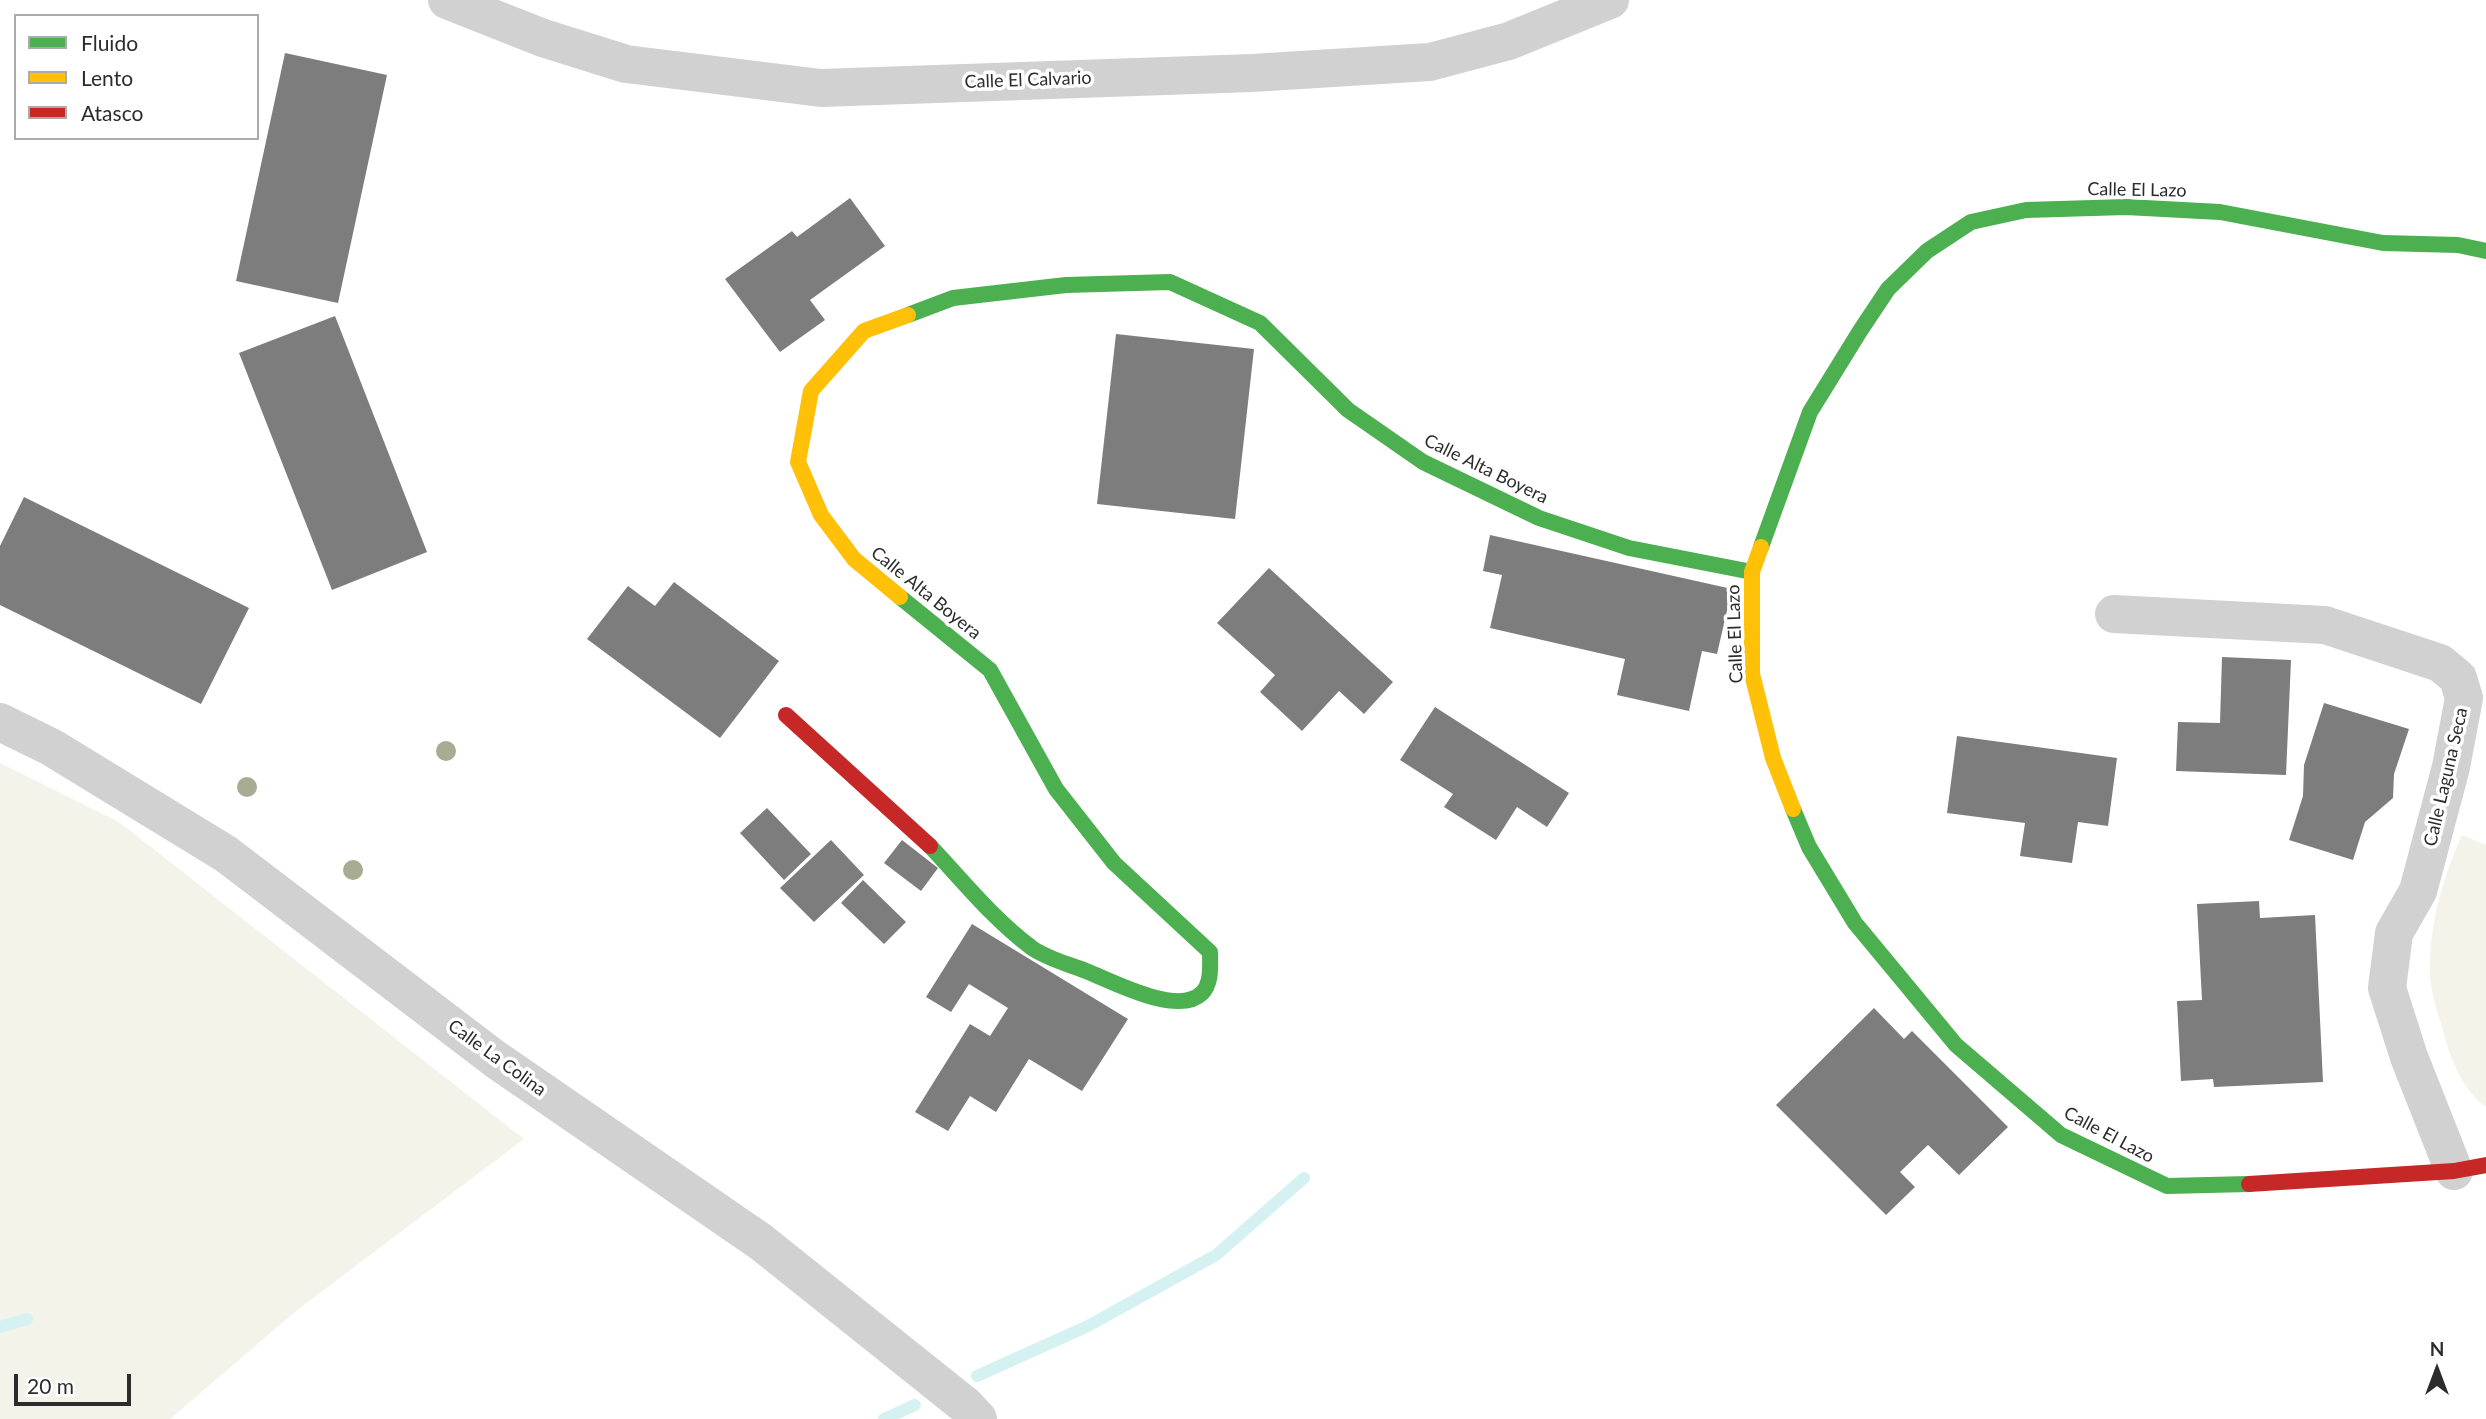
<!DOCTYPE html>
<style>
body{margin:0}
#map{position:relative;width:2486px;height:1419px;overflow:hidden;background:#fff;font-family:Lato,sans-serif}
canvas{display:block}
.legend{position:absolute;left:14px;top:14px;width:245px;height:126px;box-sizing:border-box;background:#fff;border:2px solid #ababab;margin:0;padding:9px 12px;list-style:none;font-size:21px;color:#2c2c2c}
.legend li{display:flex;align-items:center;gap:14px;height:35px}
.legend b{width:35px;border:2px solid #ababab}
.north{position:absolute;left:2402px;top:1335px;width:70px;height:70px;-webkit-text-stroke:5px #fff;paint-order:stroke;rotate:0deg;font-size:19px;font-weight:700;line-height:28px;text-align:center;color:#2c2c2c}
.north::after{content:'';display:block;margin:auto;width:24px;height:32px;background:#2c2c2c;clip-path:polygon(50% 0,100% 100%,50% 72%,0 100%)}
.scale{position:absolute;left:14px;top:1374px;width:117px;height:32px;box-sizing:border-box;border:4px solid #2c2c2c;border-top:0;padding-left:9px;font-size:21px;line-height:24px;white-space:nowrap;color:#2c2c2c;-webkit-text-stroke:5px #fff;paint-order:stroke}
</style>
<div id="map">
<canvas width="2486" height="1419"></canvas>
<ul class="legend">
<li><b style="height:9px;background:#4caf50"></b>Fluido</li>
<li><b style="height:9px;background:#ffc107"></b>Lento</li>
<li><b style="height:9px;background:#c62828"></b>Atasco</li>
</ul>
<div class="north">N</div>
<div class="scale">20 m</div>
</div>
<script>
const ctx = document.querySelector('canvas').getContext('2d');
ctx.lineJoin = 'round';
function fill(path, color) { ctx.fillStyle = color; ctx.fill(path, 'evenodd'); }
function trace(path, color, width, dash) { ctx.strokeStyle = color; ctx.lineWidth = width; ctx.lineCap = dash ? 'butt' : 'round'; ctx.setLineDash(dash || []); ctx.stroke(path); }
function label(font, color, halo, rows, align = 'center') {
  ctx.font = font + ' Lato,sans-serif'; ctx.lineWidth = 7; ctx.setLineDash([]); ctx.textBaseline = 'middle'; ctx.strokeStyle = halo; ctx.fillStyle = color; for (const [text, x, y, turn = 0] of rows) {
    ctx.save(); ctx.translate(x, y); ctx.rotate((+turn || 0) * Math.PI / 180); ctx.textAlign = isNaN(turn) ? turn : align; if (halo) ctx.strokeText(text, 0, 0); ctx.fillText(text, 0, 0); ctx.restore();
  }
}
fill(new Path2D(`
 M0,763L119,822L524,1139L296,1311L170,1419H0Z
 M2462,835L2486,845V1107C2463,1091 2451,1060 2444,1034C2439,1016 2431,995 2430,976C2428,928 2443,877 2462,835Z`), '#f3f3ea');
trace(new Path2D(`
 M0,1327L27,1319
 M977,1376L1088,1326L1216,1255L1304,1178
 M884,1419L915,1405`), '#d5f1f2', 12);
fill(new Path2D(`
 M285,53L387,75L338,303L236,281Z
 M850,198L885,246L810,300L825,320L780,352L725,279L792,231L797,237Z
 M335,316L427,552L332,590L239,353Z
 M1116,334L1254,349L1235,519L1097,504Z
 M24,497L249,608L201,704L0,605V546Z
 M1490,535L1732,589L1717,654L1702,651L1689,711L1617,695L1625,659L1490,628L1502,575L1483,571Z
 M1269,568L1393,682L1364,714L1339,691L1302,731L1260,692L1275,675L1217,623Z
 M674,582L779,661L720,738L587,639L628,586L655,606Z
 M2222,657L2291,660L2286,775L2176,771L2178,722L2220,723Z
 M2324,703L2409,729L2394,774L2393,798L2365,822L2353,860L2289,840L2303,796L2304,765Z
 M1435,707L1569,793L1547,827L1517,807L1496,840L1444,807L1453,794L1400,760Z
 M1957,736L2117,758L2108,826L2078,822L2072,863L2020,856L2025,823L1947,813Z
 M767,808L811,854L784,880L740,833Z
 M831,840L864,875L814,922L780,888Z
 M902,840L938,868L921,891L884,863Z
 M863,880L906,922L884,944L841,903Z
 M2259,901L2260,918L2315,915L2323,1082L2214,1087L2213,1079L2181,1081L2177,1001L2202,1000L2197,904Z
 M972,924L1128,1019L1082,1091L1029,1059L996,1112L970,1096L948,1131L915,1112L970,1024L990,1036L1008,1008L969,984L951,1012L926,997Z
 M1874,1008L1904,1039L1912,1031L2008,1127L1959,1175L1928,1145L1900,1172L1915,1187L1886,1215L1776,1105Z`), '#7d7d7d');
trace(new Path2D(`
 M447,0L543,38L626,64L821,88L1252,73L1430,62L1509,41L1610,0
 M2114,614L2325,625L2440,663L2458,678L2464,698L2451,767L2418,891L2394,933L2387,988L2409,1057L2454,1171
 M0,722L51,747L226,854L495,1059L761,1242L965,1405L978,1419`), '#d1d1d1', 38);
trace(new Path2D(`
 M908,315L953,298L1066,285L1170,282L1260,323L1348,410L1423,462L1539,518L1629,548L1752,572
 M1761,547L1810,412L1860,331L1888,289L1927,251L1971,222L2026,210L2126,207L2220,212L2383,243L2458,245L2486,251
 M900,597L990,670L1056,789L1114,863L1210,952C1210,965 1212,983 1202,993C1178,1017 1112,981 1086,971C1068,964 1048,959 1032,948C993,919 963,881 930,846
 M1793,809L1809,847L1855,923L1956,1045L2061,1135L2167,1186L2249,1184`), '#4caf50', 16);
trace(new Path2D(`
 M1761,547L1752,572V674L1773,758L1793,809
 M900,597L854,559L821,515L798,462L811,391L864,331L908,315`), '#ffc107', 16);
trace(new Path2D(`
 M786,715L930,846
 M2249,1184L2454,1171L2486,1165`), '#c62828', 16);
ctx.fillStyle = '#a8ac92';
for (const [x, y] of [
 [446,751],
 [247,787],
 [353,870]
]) { ctx.beginPath(); ctx.arc(x, y, 10, 0, 2 * Math.PI); ctx.fill(); }
label('18px', '#2c2c2c', '#fff', [
 ["Calle El Calvario",1028,80,-2],
 ["Calle El Lazo",2137,190,1],
 ["Calle Alta Boyera",1486,469,26],
 ["Calle Alta Boyera",926,593,39],
 ["Calle El Lazo",1735,634,-92],
 ["Calle Laguna Seca",2446,777,-77],
 ["Calle La Colina",497,1058,36],
 ["Calle El Lazo",2109,1135,28]
]);
</script>
